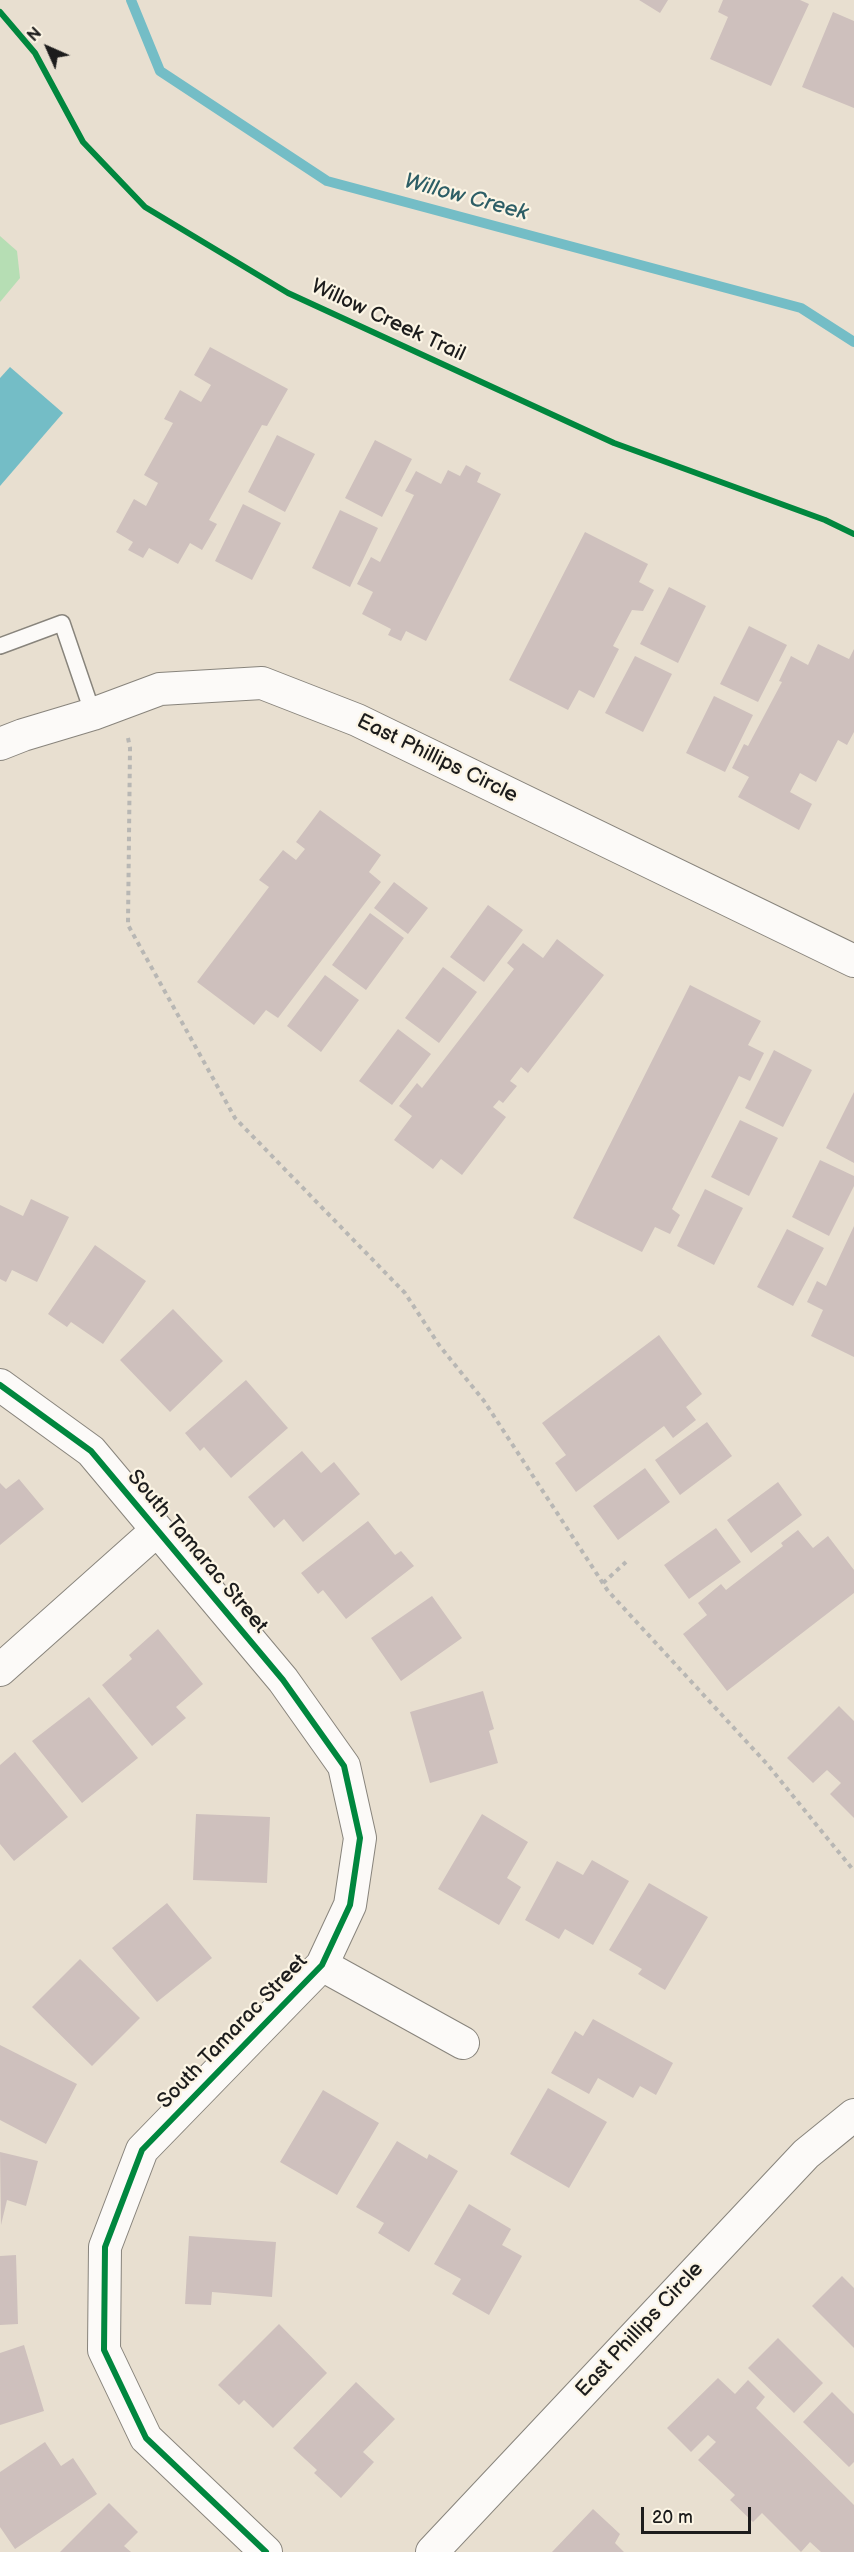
<!DOCTYPE html>
<style>
body{margin:0}
#map{position:relative;width:854px;height:2552px;overflow:hidden;background:#e8dfd0;font-family:"Balsamiq Sans",sans-serif}
canvas{display:block}
.north{position:absolute;left:18px;top:18px;width:60px;height:60px;-webkit-text-stroke:4px #fcf5e5;paint-order:stroke;rotate:315deg;font-size:16px;font-weight:700;line-height:24px;text-align:center;color:#1c1c1c}
.north::after{content:'';display:block;margin:auto;width:21px;height:27px;background:#1c1c1c;clip-path:polygon(50% 0,100% 100%,50% 72%,0 100%)}
.scale{position:absolute;left:641px;top:2507px;width:110px;height:27px;box-sizing:border-box;border:3px solid #1c1c1c;border-top:0;padding-left:8px;font-size:18px;line-height:21px;white-space:nowrap;color:#1c1c1c;-webkit-text-stroke:4px #fcf5e5;paint-order:stroke}
</style>
<div id="map">
<canvas width="854" height="2552"></canvas>
<div class="north">N</div>
<div class="scale">20 m</div>
</div>
<script>
const ctx = document.querySelector('canvas').getContext('2d');
ctx.lineJoin = 'round';
function fill(path, color) { ctx.fillStyle = color; ctx.fill(path, 'evenodd'); }
function trace(path, color, width, dash) { ctx.strokeStyle = color; ctx.lineWidth = width; ctx.lineCap = dash ? 'butt' : 'round'; ctx.setLineDash(dash || []); ctx.stroke(path); }
function label(font, color, halo, rows, align = 'center') {
  ctx.font = font + ' "Balsamiq Sans",sans-serif'; ctx.lineWidth = 4.5; ctx.setLineDash([]); ctx.textBaseline = 'middle'; ctx.strokeStyle = halo; ctx.fillStyle = color; for (const [text, x, y, turn = 0] of rows) {
    ctx.save(); ctx.translate(x, y); ctx.rotate((+turn || 0) * Math.PI / 180); ctx.textAlign = isNaN(turn) ? turn : align; if (halo) ctx.strokeText(text, 0, 0); ctx.fillText(text, 0, 0); ctx.restore();
  }
}
fill(new Path2D(`
 M0,236L17,251L20,278L0,302Z`), '#b6deb4');
fill(new Path2D(`
 M10,367L63,413L0,486V378Z`), '#74bdc6');
trace(new Path2D(`
 M131,0L160,71L327,181L801,308L854,342`), '#74bdc6', 10);
fill(new Path2D(`
 M639,0H668L660,13Z
 M723,0H800L809,4L771,86L710,59L728,17L718,12Z
 M833,12L854,21V108L802,87Z
 M210,347L288,389L267,426L262,425L209,520L217,524L202,550L190,543L178,564L149,548L143,558L128,550L133,542L116,532L134,499L146,506L158,483L144,475L173,423L164,419L180,390L201,402L211,385L194,375Z
 M277,435L315,454L285,512L248,492Z
 M375,440L412,459L382,517L345,498Z
 M466,465L481,473L477,482L501,494L426,641L406,631L401,641L388,635L391,629L362,614L373,592L357,584L371,557L380,562L414,495L405,491L416,471L441,484L448,470L460,476Z
 M243,504L281,523L252,580L215,561Z
 M340,510L378,528L350,587L312,568Z
 M585,532L648,564L639,582L654,590L643,611L632,610L613,646L619,649L594,698L579,690L568,710L509,680Z
 M669,587L706,606L678,663L640,644Z
 M749,626L787,645L758,702L720,684Z
 M818,644L849,659L854,649V732L847,745L838,740L816,782L800,773L790,792L812,804L799,830L738,797L749,777L732,768L744,744L748,746L782,682L779,681L791,656L808,665Z
 M635,656L672,674L643,732L605,713Z
 M714,696L753,715L725,772L686,753Z
 M320,810L381,855L369,872L381,882L278,1018L266,1010L254,1025L197,982L269,887L259,880L283,850L296,860L305,849L296,842Z
 M394,882L428,908L408,934L374,908Z
 M488,905L523,930L484,982L450,957Z
 M370,913L404,938L366,990L332,965Z
 M557,939L604,975L528,1073L521,1067L510,1081L517,1086L503,1103L499,1100L493,1107L506,1117L462,1175L441,1159L433,1169L394,1140L412,1116L399,1106L417,1083L422,1088L514,969L507,963L523,943L543,958Z
 M443,967L477,992L439,1043L405,1018Z
 M325,975L359,1000L321,1052L287,1026Z
 M690,985L761,1021L748,1045L764,1053L750,1081L739,1076L672,1209L680,1215L670,1234L655,1227L642,1252L573,1218Z
 M398,1029L431,1054L392,1105L359,1081Z
 M774,1050L812,1070L783,1127L745,1108Z
 M854,1092V1163L826,1148Z
 M740,1120L778,1138L749,1196L711,1177Z
 M820,1160L854,1176V1186L829,1236L792,1217Z
 M705,1189L743,1208L714,1265L677,1246Z
 M31,1199L69,1217L37,1282L12,1270L6,1282L0,1279V1205L23,1216Z
 M854,1226V1357L811,1336L823,1310L807,1302L817,1281L826,1286Z
 M787,1229L824,1248L793,1306L757,1287Z
 M95,1245L146,1281L103,1344L71,1322L67,1327L48,1314Z
 M173,1309L223,1361L170,1412L120,1360Z
 M659,1335L702,1394L686,1407L696,1420L673,1438L664,1426L576,1492L555,1463L566,1455L542,1423Z
 M246,1380L288,1428L231,1478L204,1447L200,1451L185,1433Z
 M707,1422L732,1456L680,1495L655,1460Z
 M302,1451L321,1473L334,1462L360,1494L303,1542L284,1519L274,1528L248,1497Z
 M645,1468L670,1502L618,1540L593,1506Z
 M19,1479L44,1509L0,1545V1483L6,1489Z
 M778,1482L802,1515L751,1553L727,1520Z
 M368,1521L395,1555L401,1551L414,1566L346,1619L323,1590L318,1594L301,1573Z
 M716,1528L741,1562L689,1599L664,1565Z
 M798,1530L813,1548L828,1536L854,1570V1593L727,1691L683,1634L707,1615L698,1603L721,1584L726,1590L783,1546L781,1543Z
 M432,1596L462,1638L401,1681L371,1638Z
 M158,1629L203,1684L176,1707L186,1718L152,1746L102,1685L132,1659L129,1655Z
 M483,1691L494,1729L489,1731L498,1763L430,1783L410,1712Z
 M89,1697L138,1758L82,1803L32,1741Z
 M839,1706L854,1721V1818L830,1794L841,1783L827,1770L813,1783L787,1758Z
 M15,1752L68,1817L14,1861L0,1844V1765Z
 M196,1814L270,1817L267,1883L193,1880Z
 M482,1814L528,1842L507,1878L521,1887L499,1925L438,1889Z
 M592,1860L629,1881L593,1945L565,1929L559,1939L525,1920L557,1861L583,1875Z
 M649,1883L708,1917L665,1990L638,1974L642,1969L609,1950Z
 M167,1903L212,1958L157,2002L112,1948Z
 M80,1959L140,2018L92,2066L32,2007Z
 M593,2019L673,2063L656,2095L640,2086L633,2098L598,2078L589,2094L551,2073L575,2031L583,2036Z
 M0,2045L77,2084L46,2144L0,2120Z
 M548,2088L607,2122L569,2188L510,2154Z
 M323,2090L379,2123L337,2195L280,2162Z
 M397,2141L427,2159L429,2154L458,2171L409,2252L378,2233L384,2223L356,2207Z
 M0,2152L38,2161L26,2206L7,2200L1,2225Z
 M469,2204L511,2229L502,2245L522,2256L489,2315L452,2294L461,2279L434,2264Z
 M189,2236L276,2242L272,2297L212,2292L211,2305L185,2304Z
 M16,2255L18,2324L0,2325V2256Z
 M842,2276L854,2288V2348L812,2306Z
 M279,2324L327,2373L273,2428L244,2400L239,2405L218,2385Z
 M778,2338L823,2383L794,2413L748,2368Z
 M24,2345L44,2411L0,2425V2353Z
 M718,2378L735,2394L748,2380L765,2397L756,2408L854,2505V2552H821L810,2542L801,2552L762,2513L753,2522L730,2500L735,2495L698,2460L716,2442L708,2435L691,2452L667,2428Z
 M356,2382L395,2419L363,2452L374,2462L341,2498L314,2473L317,2470L293,2448Z
 M832,2392L854,2414V2462L849,2467L803,2422Z
 M45,2442L61,2466L73,2458L97,2494L15,2549L0,2527V2472Z
 M109,2503L138,2532L124,2546L131,2552H60Z
 M593,2509L620,2534L615,2543L624,2552H552Z`), '#cec0bd');
const lane = new Path2D(`
 M0,646L62,623L93,714`);
const street = new Path2D(`
 M0,744L23,735L93,714L160,689L262,683L357,720L854,961
 M0,1385L91,1451L283,1680L344,1766L360,1838L350,1905L322,1965L142,2150L105,2247L104,2350L146,2438L266,2552
 M0,1670L156,1531
 M322,1965L463,2043
 M432,2552L806,2154L854,2115`);
trace(lane, '#88847c', 18);
trace(street, '#88847c', 34);
trace(new Path2D(`
 M128,738L130,748L128,925L235,1118L405,1293L439,1345L484,1401L608,1591L767,1764L854,1871
 M603,1583L626,1562`), '#b8b7b4', 4, [4.5, 4.5]);
trace(lane, '#fcfaf8', 15);
trace(street, '#fcfaf8', 32);
trace(new Path2D(`
 M0,12L35,53L83,142L145,207L288,293L614,443L825,520L854,534
 M0,1385L91,1451L283,1680L344,1766L360,1838L350,1905L322,1965L142,2150L105,2247L104,2350L146,2438L266,2552`), '#00873e', 6);
label('21px', '#1c1c1c', '#fcf5e5', [
 ["Willow Creek Trail",388,321,25],
 ["East Phillips Circle",437,759,26],
 ["South Tamarac Street",197,1552,50],
 ["South Tamarac Street",233,2032,-46],
 ["East Phillips Circle",640,2330,-47]
]);
label('italic 22px', '#2d5e66', '#fcf5e5', [
 ["Willow Creek",466,198,15]
]);
</script>
